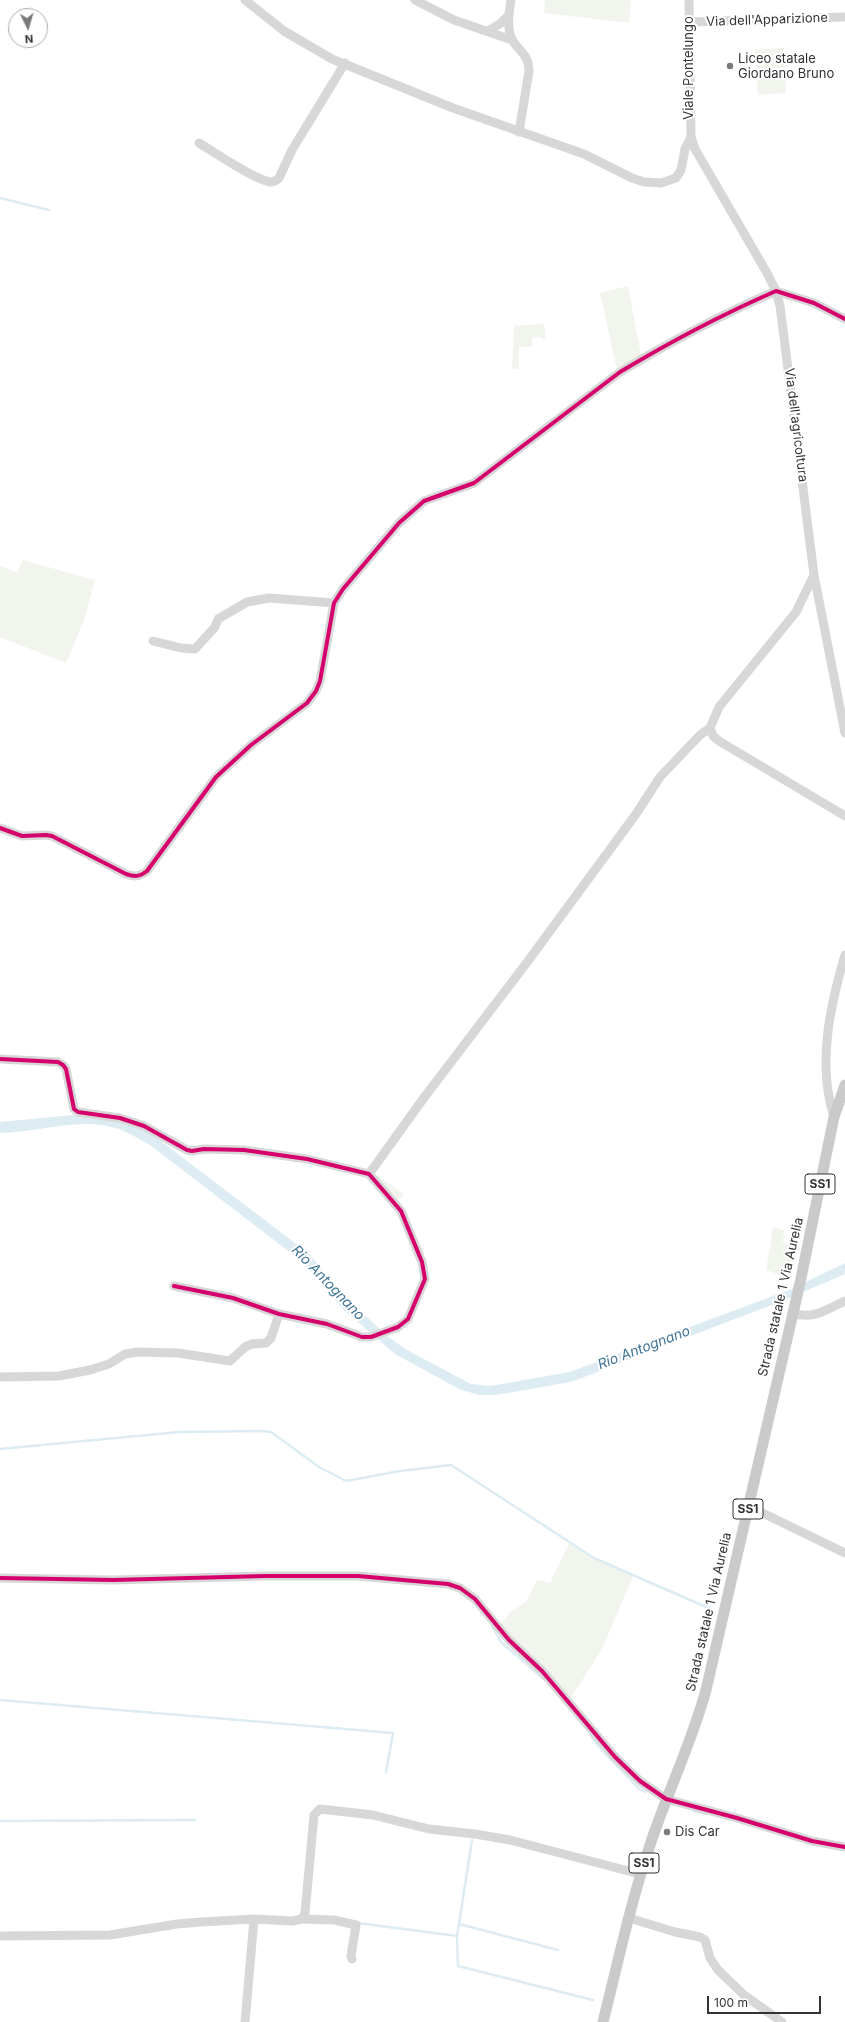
<!DOCTYPE html>
<style>
body{margin:0}
#map{position:relative;width:845px;height:2022px;overflow:hidden;background:#fff;font-family:Inter,sans-serif}
canvas{display:block}
.north{position:absolute;left:8px;top:8px;width:40px;height:40px;box-sizing:border-box;background:#fff;border:1px solid #adadad;border-radius:50%;rotate:175deg;font-size:11px;font-weight:700;line-height:16px;text-align:center;color:#333}
.north::after{content:'';display:block;margin:auto;width:14px;height:18px;background:#7a7a7a;clip-path:polygon(50% 0,100% 100%,50% 72%,0 100%)}
.scale{position:absolute;left:707px;top:1996px;width:114px;height:18px;box-sizing:border-box;border:2px solid #333;border-top:0;padding-left:5px;font-size:12px;line-height:14px;white-space:nowrap;color:#333;-webkit-text-stroke:3px #fff;paint-order:stroke}
</style>
<div id="map">
<canvas width="845" height="2022"></canvas>
<div class="north">N</div>
<div class="scale">100 m</div>
</div>
<script>
const ctx = document.querySelector('canvas').getContext('2d');
ctx.lineJoin = 'round';
function fill(path, color) { ctx.fillStyle = color; ctx.fill(path, 'evenodd'); }
function trace(path, color, width, dash) { ctx.strokeStyle = color; ctx.lineWidth = width; ctx.lineCap = dash ? 'butt' : 'round'; ctx.setLineDash(dash || []); ctx.stroke(path); }
function label(font, color, halo, rows, align = 'center') {
  ctx.font = font + ' Inter,sans-serif'; ctx.lineWidth = 4; ctx.setLineDash([]); ctx.textBaseline = 'middle'; ctx.strokeStyle = halo; ctx.fillStyle = color; for (const [text, x, y, turn = 0] of rows) {
    ctx.save(); ctx.translate(x, y); ctx.rotate((+turn || 0) * Math.PI / 180); ctx.textAlign = isNaN(turn) ? turn : align; if (halo) ctx.strokeText(text, 0, 0); ctx.fillText(text, 0, 0); ctx.restore();
  }
}
fill(new Path2D(`
 M545,0H631L629,23L544,13Z
 M784,48L786,93L758,95L755,49Z
 M628,286L641,355L617,370L600,293Z
 M544,324L546,339H542L541,337L532,338V347H519V369H512L514,326Z
 M23,560L95,580L84,620L66,663L0,637V566L17,572Z
 M376,1175L404,1194L398,1200L395,1199Z
 M773,1227L784,1230L783,1242C789,1246 791,1244 798,1241V1243L789,1269L781,1275L766,1270Z
 M569,1543L602,1562L634,1574L602,1649L571,1698L500,1625L511,1612L527,1601L537,1580L550,1583Z`), '#f1f5ed');
fill(new Path2D(`
 M74,1115L118,1119L149,1132L308,1253L350,1301L387,1336L407,1350L471,1384L491,1386L570,1372L789,1290L845,1263V1274L787,1299L571,1382L496,1395H480L461,1390L395,1354L343,1309L305,1265L287,1250L150,1145C137,1138 125,1130 111,1127C75,1118 36,1133 0,1133V1122Z`), '#ddebf3');
trace(new Path2D(`
 M0,198L49,210
 M0,1449L179,1432L262,1431L271,1432L319,1467L346,1481L400,1471L451,1465L594,1558L713,1610
 M492,1626L501,1642L545,1680
 M0,1700L393,1733L386,1772
 M590,1735L601,1749L639,1789L646,1792
 M693,1811L707,1814
 M0,1821L195,1820
 M358,1923L457,1936L458,1966L593,2000
 M459,1924L472,1840
 M457,1936L459,1924L558,1950`), '#ddebf3', 2.5);
trace(new Path2D(`
 M245,0L284,31L332,59L453,108L584,154L632,178L644,182L661,183L676,178L681,170L685,149L691,137
 M415,0L454,20L512,40
 M511,0C509,12 506,30 513,41C521,54 528,53 529,71L519,132
 M689,0L691,137L695,149L767,273L776,291L780,306L814,575L845,733
 M689,22L845,17
 M488,31L501,23L509,15
 M199,143C216,153 251,178 270,182C274,182 276,181 279,178L292,150L345,63
 M153,641L181,648L195,649L215,627L218,619L247,602L269,598L334,603
 M710,728L713,736L719,741L845,816
 M0,828L22,836L46,835L52,836L126,874C135,877 139,877 147,871L216,777L251,745L307,703L316,691L320,681L334,603L343,589L399,523L424,501L474,483L620,372C670,342 723,314 776,291L814,303L845,319
 M0,1059L58,1062L63,1065L66,1069L74,1109L78,1112L120,1118L144,1126L187,1150L192,1151L204,1149L244,1150L307,1159L369,1174L401,1211L422,1262L425,1279L408,1319L398,1327L371,1337H362L327,1324L279,1314L233,1298L174,1286
 M834,1117C817,1064 830,1006 845,955
 M369,1174L423,1099L528,961L636,814L660,777L700,735L710,728L719,707L796,612L814,575
 M792,1313C813,1320 826,1310 845,1301
 M0,1377L59,1376L90,1370L109,1364L125,1354L138,1352L178,1353L230,1361L245,1347L252,1344L266,1343L271,1338L279,1314
 M748,1506L845,1553
 M0,1578L113,1580L265,1576H358L448,1584L460,1588L475,1599L509,1640L542,1671L615,1757L640,1781L666,1799L737,1818L812,1841L845,1847
 M629,1918L675,1932L700,1937L705,1940L710,1958L718,1970L744,1995L782,2022
 M0,1936L110,1935L177,1924L201,1922L254,1919L292,1921L302,1919
 M352,1959L351,1956L356,1925L334,1920L302,1919L305,1913L314,1815L320,1809L373,1815L429,1829L475,1834L510,1840L640,1874
 M245,2022L254,1919`), '#d7d7d7', 9);
trace(new Path2D(`
 M603,2022C618,1962 631,1901 651,1842C668,1791 692,1742 706,1690L800,1283L834,1117L845,1085`), '#cacaca', 11);
trace(new Path2D(`
 M0,828L22,836L46,835L52,836L126,874C135,877 139,877 147,871L216,777L251,745L307,703L316,691L320,681L334,603L343,589L399,523L424,501L474,483L620,372C670,342 723,314 776,291L814,303L845,319
 M0,1059L58,1062L63,1065L66,1069L74,1109L78,1112L120,1118L144,1126L187,1150L192,1151L204,1149L244,1150L307,1159L369,1174L401,1211L422,1262L425,1279L408,1319L398,1327L371,1337H362L327,1324L279,1314L233,1298L174,1286
 M0,1578L113,1580L265,1576H358L448,1584L460,1588L475,1599L509,1640L542,1671L615,1757L640,1781L666,1799L737,1818L812,1841L845,1847`), '#d6006c', 4);
for (const [x, y, r, color] of [
 [730,66,4,"#7a7a7a"],
 [667,1832,4,"#7a7a7a"]
]) { const dot = new Path2D(); dot.arc(x, y, r, 0, 2 * Math.PI); ctx.fillStyle = color; ctx.fill(dot); trace(dot, '#fff', 1.5); }
for (const [x, y, w] of [
 [820,1184,30],
 [748,1509,30],
 [644,1863,30]
]) { const box = new Path2D(); box.roundRect(x - w / 2, y - 10, w, 20, 3); ctx.fillStyle = '#fff'; ctx.fill(box); trace(box, '#333', 1); }
label('bold 12px', '#333', null, [
 ["SS1",820,1184],
 ["SS1",748,1509],
 ["SS1",644,1863]
]);
label('13px', '#333', '#fff', [
 ["Via dell'Apparizione",767,20,-2],
 ["Viale Pontelungo",689,68,-90],
 ["Via dell'agricoltura",796,425,83],
 ["Strada statale 1 Via Aurelia",781,1297,-77],
 ["Strada statale 1 Via Aurelia",709,1612,-77]
]);
label('13px', '#333', '#fff', [
 ["Liceo statale",738,59],
 ["Giordano Bruno",738,74],
 ["Dis Car",675,1832]
], 'left');
label('italic 14px', '#3f7597', '#fff', [
 ["Rio Antognano",328,1283,46],
 ["Rio Antognano",644,1348,-21]
]);
</script>
